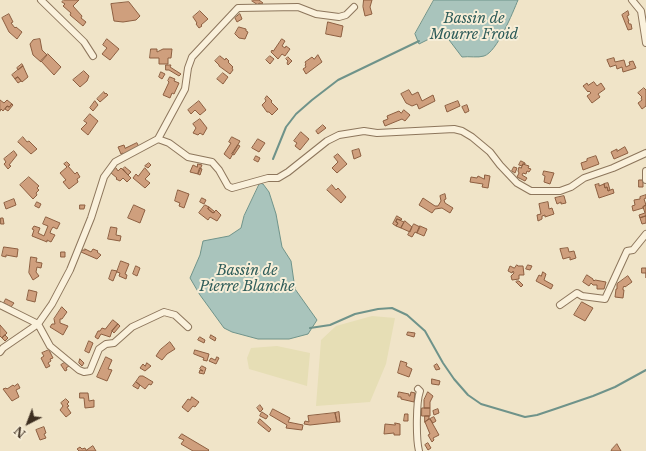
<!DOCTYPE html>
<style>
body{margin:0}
#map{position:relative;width:646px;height:451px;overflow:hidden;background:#f0e4c8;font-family:"Libre Baskerville",serif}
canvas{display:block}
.north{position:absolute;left:8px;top:403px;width:40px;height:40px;-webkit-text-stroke:3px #f7eed8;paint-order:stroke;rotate:222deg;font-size:11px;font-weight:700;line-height:16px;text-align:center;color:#3d2e20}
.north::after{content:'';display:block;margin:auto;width:14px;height:18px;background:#3d2e20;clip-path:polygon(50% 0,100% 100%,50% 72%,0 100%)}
</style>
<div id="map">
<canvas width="646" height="451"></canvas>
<div class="north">N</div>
</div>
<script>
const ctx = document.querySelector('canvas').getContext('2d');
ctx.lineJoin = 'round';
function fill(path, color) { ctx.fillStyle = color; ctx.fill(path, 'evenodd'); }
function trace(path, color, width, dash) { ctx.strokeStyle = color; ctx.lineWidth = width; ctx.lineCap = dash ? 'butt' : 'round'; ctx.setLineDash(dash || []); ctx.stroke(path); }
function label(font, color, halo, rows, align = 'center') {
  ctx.font = font + ' "Libre Baskerville",serif'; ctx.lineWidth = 4; ctx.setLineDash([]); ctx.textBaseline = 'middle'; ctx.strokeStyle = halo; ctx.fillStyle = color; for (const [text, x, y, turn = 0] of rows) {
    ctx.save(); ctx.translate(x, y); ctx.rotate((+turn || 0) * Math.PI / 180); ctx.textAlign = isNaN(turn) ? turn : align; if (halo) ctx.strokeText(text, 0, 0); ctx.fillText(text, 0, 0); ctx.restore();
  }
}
fill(new Path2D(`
 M372,316L395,318L386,364L370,402L316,406L321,340L336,326Z
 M277,346L310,353L307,386L249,369L247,358L251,348Z`), '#e6deb5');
const water = new Path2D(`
 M434,0H518C513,12 497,52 484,56C478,58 469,56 462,57L443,32L419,44L415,34Z
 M260,183L263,184L269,192L276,214L282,247L291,261L295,289L317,320L308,334L289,339H258L232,332L224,328L200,295L190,278L200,255L203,241L229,236L241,228L244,216Z`);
fill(water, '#a9c4bc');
trace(water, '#6f938a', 1);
trace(new Path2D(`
 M273,159L286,127L296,114L312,100L338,80L419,41
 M310,328L330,325L355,314L378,309L392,308L407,315L425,331L443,363L454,379L468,395L481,404L525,417L537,415L555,409L593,396L615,387L646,370`), '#6f938a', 2);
const building = new Path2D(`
 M64,0H79L73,6L82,16L81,18L86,22L83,26L70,15L71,13L63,6L65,4L62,2Z
 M253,0H259L263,3L261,4L259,3L258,5L252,1Z
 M364,0H372L370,7L372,14L365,16L363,7Z
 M129,2L140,16L136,20L123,22L114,21L111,4Z
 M200,11L208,19L201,25L202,26L199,28L196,24L197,23L193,17Z
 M628,11L629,15L627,16L629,21H628L629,24H631L632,29L628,30L622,15Z
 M9,14L13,22L11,23L15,28L16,27L22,32L17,39L9,32L2,18Z
 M240,14L242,19L237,22L235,18Z
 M328,22L343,26L341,37L326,34Z
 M239,27L246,29V31L248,32L245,39L239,38L235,34Z
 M40,39L42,50L47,55L41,62L33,55L30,44L33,40Z
 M107,39L119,49L110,60L102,54L107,48L103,45Z
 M282,39L285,41L282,46L285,48L286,46L290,49L285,56L282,54L278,59L271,52L272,50L273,51Z
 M151,49H157V52L163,49H172L171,58H168V64H159V58H150Z
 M48,54L61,67L54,75L41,61Z
 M318,55L322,62L306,74L303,69L306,67L305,65L306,64L305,62L312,57L314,59Z
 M220,56L225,60L226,58L229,61L228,62L233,67L232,68L233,70L230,74L219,66V65L215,61Z
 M270,56L274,59L270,64L266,60Z
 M288,57L292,61L288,65L287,63L288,61L286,59Z
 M614,58L615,62L624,60L626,67L630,65L629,62L633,61L636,68L623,72L622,67L617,69L616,65L610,67L607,60Z
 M22,64L23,66L18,70L17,68Z
 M166,65H171L170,67L181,74L179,76L169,70H166Z
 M23,66L28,77L22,82L18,77L15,79L12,75Z
 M84,71L89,76L87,81L80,87L73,80Z
 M161,72L165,74L162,79L159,77Z
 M223,73L228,77L223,84L217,79Z
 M18,77L21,81L18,83L15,79Z
 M170,77L175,79L174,81L179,83L174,94L172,93L170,98L163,95L169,82L168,81Z
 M594,82L597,86L601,83L605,89L598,94L600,97L592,103L587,96L591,93L589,91L588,92L583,86L587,83L588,85Z
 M644,88L646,90V106L642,109L638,103L642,100L641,98L642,97L638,93Z
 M409,90L412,95L418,92L422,101L433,95L435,101L419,109L417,104L412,106L406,103L401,94Z
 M104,92L105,94L106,93L108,95L100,102L97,99Z
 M267,96L272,101L271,102L278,109L272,115L269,112H267L262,105L266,101L265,99Z
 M0,100L4,103L7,100L12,104L9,107L7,106L3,111L1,109L0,111Z
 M95,101L98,105L93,111L90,108Z
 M199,101L206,110L200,115L195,110L191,114L188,110Z
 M458,101L460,106L447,112L445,106Z
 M12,104L13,105L8,111L5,109L7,106L9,107Z
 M467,105L469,111L465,113L462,107Z
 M404,110L410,115L405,121L402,119L385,126L383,121L388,119L387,116L399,111L401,113Z
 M90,114L98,121L88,135L81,129L87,123L84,121Z
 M200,119L207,128L203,135L200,133L198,135L193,133L196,128L193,124Z
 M323,125L326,128L318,134L316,131Z
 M301,132L309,139L300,150L295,146L297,143L294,141Z
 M23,137L27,142L29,141L37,149L31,154L18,142Z
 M232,137L240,141L230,159L224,154L231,143L229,142Z
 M258,139L265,143L259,152L252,148Z
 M137,143L139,147L124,154L123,153L121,154L118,147L124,145L125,148Z
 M238,145L240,146L234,155L232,154Z
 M625,147L628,153L614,159L611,152L617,149V151Z
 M359,149L361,156L354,159L352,151Z
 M14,151L17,155L9,165L11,166L8,169L4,164L6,162L4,159Z
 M338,154L347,164L337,173L332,168L338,162L334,157Z
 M256,156L260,158L258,162L254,160Z
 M596,156L599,164L583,170L581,163L587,161V159Z
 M521,161L525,163V164H523L522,166L519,165Z
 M67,162L70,165L68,166L75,174L77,172L80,177L77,179L78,182L69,189L63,182L66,180L60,173L67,167L64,164Z
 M149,163L151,165L148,168L145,166Z
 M198,164L202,165L198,174L190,172L193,165L197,167Z
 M523,164L529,166L528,168L531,169L529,172L527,171L526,174L523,173L522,175L527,178L525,181L517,177L519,173L518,171L519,167L521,168Z
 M125,167L131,172L128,175L123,169Z
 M514,167L517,168L515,173L512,171Z
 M116,168L118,171L121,168L131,178L127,182L123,178L120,181L116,179L117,178L111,173Z
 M145,168L150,174L145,179L150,183L145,188L133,178L136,174L138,176Z
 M200,168L202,169L200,175L198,174Z
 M544,171L554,173L550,184L544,182L545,176L543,175Z
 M485,175L490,176L488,188L482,187L483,184L470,182L471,177L477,178L478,176L484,179Z
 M29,177L39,186L37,188L39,190L36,193L37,195L33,199L20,185Z
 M639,180H643V187H639Z
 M608,183L610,190L608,191L607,187L605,188L604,184Z
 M599,184V186L604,184L605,188L607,187L608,191L613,189L614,193L599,198L595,185Z
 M332,185L336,190L338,188L346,197L341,203L327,190Z
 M178,190L189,194L184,208L179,206L180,203L175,201Z
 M445,194L446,199L444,200L445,203L453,208L450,213L442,208L435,209L432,213L419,205L423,198L435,206H438L441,201L440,196Z
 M646,195V198L644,199L646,205L643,207V208L633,211L632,206L635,205L634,200L640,199V197Z
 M564,196L566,203L561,204V202L557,204L555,198Z
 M202,198L206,200L204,204L200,202Z
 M14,199L16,205L6,209L4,203Z
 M37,202L41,204L39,208L35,206Z
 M548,202L549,209L552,208L554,214L545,217V215L542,216V219L538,221L537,215L541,214L539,204Z
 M80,205H85L84,209H80Z
 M134,205L145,210L140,223L128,218Z
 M205,205L209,207L208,209L213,213L216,210L221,215L217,221L210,217L208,220L199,213Z
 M646,205V217V216L640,218L639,215L645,213L643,207Z
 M209,207L215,212L213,213L208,209Z
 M397,216L402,219L401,220L397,219L396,222L398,223L396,226L393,224Z
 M646,216V223L642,224L640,218Z
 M46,217L60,223L57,229L53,227L51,230L50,233L55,235L51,242L47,240V242L32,236L34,230L32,229L34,226L40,228L38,233L44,236L48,226L43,224Z
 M1,218H3L4,224H1Z
 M397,219L404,222L401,228L396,226L398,223L396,222Z
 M405,221L412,227L410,232L401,228Z
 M414,224L420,227L417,233L415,232L412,237L408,235Z
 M420,226L427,229L424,236L417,233Z
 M111,227L117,228L116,235L121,236L120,241L108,239Z
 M4,247L18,249L17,257L6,255V257L2,256Z
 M568,248L569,252L574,251L576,258L570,260V257L563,259L560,249Z
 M85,249L91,252L93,249L98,251L97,252L101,255L97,259L81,252L82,250H85Z
 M61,252H65V257H61Z
 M31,257L37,258L36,262L42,263L41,268L37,267L36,272L39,276L33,280L29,273Z
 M121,261L129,264L125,274L127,275L126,279L119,276L120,273L117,272Z
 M517,265L518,266H523L524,275H519V279L512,280L511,276L514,273L513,271L512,273L508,271L510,266L514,268Z
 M528,265L532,266L530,270L526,269Z
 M136,266L140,268L137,276L133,274Z
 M642,268H646V278V273H642Z
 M112,270L117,271L113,281L109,279Z
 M543,272L546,274L544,280L553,285L551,289L536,281L539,275L541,276Z
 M587,275L593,279V280L594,281L595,280L606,282L604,289H597V285H593L591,283L589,286L583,282Z
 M628,276L632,282L625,287L624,286L623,288V290H624L623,298L615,297L616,289H617V284Z
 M517,281H519L523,285L521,287L516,282Z
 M29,290L37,292L35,302L27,300Z
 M6,299L14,303L11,307L4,303Z
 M582,302L593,308L585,321L574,315Z
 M62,307L67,312L62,319H60V323L68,326L63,335L50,327L52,324H55L54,319Z
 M113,320L118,324L112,331L110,337L101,334L98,339L95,337L98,331H100L102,328L105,329Z
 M118,324L120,326L114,333L112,331Z
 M0,325L7,333L2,338L0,336Z
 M408,332L415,333L414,337L407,335Z
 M5,335L8,338L5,341L2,338Z
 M211,335L216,338L215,341L210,338Z
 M200,337L205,340L204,343L198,340Z
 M89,341L93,343L89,353L85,351Z
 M170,342L175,349L167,354L162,360L156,356L160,350Z
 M49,350L53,358L50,359L51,361L48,363L50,366L46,368L41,358L44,356L42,353Z
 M195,350L209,354L207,361L203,360L204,358L194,354Z
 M106,357L112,360L108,369L112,370L107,381L97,377Z
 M217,357L219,358L216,364L209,361L211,358L215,360Z
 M80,359L84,363L82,366L79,363Z
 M401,361L407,363L406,366L412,369L409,377L398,373Z
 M66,362L69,366L66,368L67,370L65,371L61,365Z
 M147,363L151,366L145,371L140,368L143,364L145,366Z
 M437,364L440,369L436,370L434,366Z
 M202,366L206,368L204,374L199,373L200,370L203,371L200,369Z
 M140,376H143L153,382L151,385L149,384L145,389L136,382Z
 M432,379L440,381L439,385L432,384Z
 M136,382L140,385L138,389L133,386Z
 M18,384L20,388L16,390L19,397L12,401L3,389L6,388L7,389L13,385L14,386Z
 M399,392L409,394V396H410L411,392L415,393L414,402L401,399V397H398Z
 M428,392L433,396L430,402V408H424V400Z
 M80,393H88L89,401L94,400V407L85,408L84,398H80Z
 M192,397L199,402L195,407L193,406L188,412L182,407L188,399L190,400Z
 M66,399L69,402L67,404L69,406L67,407L71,413L66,417L60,410L63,406L61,403Z
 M260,405L263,409L260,412L257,408Z
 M422,408H430V416H422Z
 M273,409L290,418L288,422L303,425L302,430L286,428L287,425L270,415Z
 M438,409L439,413L434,415L433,411Z
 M262,412L268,416L266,419L260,416Z
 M339,412L340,422H337L335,413Z
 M335,413L337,422L310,425L304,424L305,421L309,422L308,416Z
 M405,414H408V421H404Z
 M425,416H429V419L425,422Z
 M434,417L436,421L433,423L430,419Z
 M260,419L271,429L269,432L258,423Z
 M429,419H430L439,435L433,438L434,440L432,442L428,435L430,434L425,422Z
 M395,423L400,424V435H394V433L384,434L385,424L395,425Z
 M44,427L46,433L44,434L46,438L40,440L36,430Z
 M182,434L209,450L208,451H193L181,444L184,440L179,438Z
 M428,443L431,448L428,450L425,445Z
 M617,444L621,451H611L612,449Z
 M93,446L96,451H79L77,449L80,447L82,449L85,448L86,450Z`);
fill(building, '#cf9f7d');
trace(building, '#8d5f41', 1);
const street = new Path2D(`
 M41,0L84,42L93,56
 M632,0L641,11L646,43
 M158,139L169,143L188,157L212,162L219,170L228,186L232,188L268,178H278L288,172L327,141L339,135L364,131L377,133L454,129L462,131L472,137L490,152L500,165L517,183L531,191H560L571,187L584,178L613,168L646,153
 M646,171V180
 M0,305L38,324L50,346L79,370L84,372L90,371L99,349L106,344L114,343L132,327L164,312L175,315L188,327
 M560,305L577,293L582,296L605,299L627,251L633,250L646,234
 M0,352L3,348L38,324L52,304L70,270L91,218L104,177L115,162L158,139L185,89L188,68L192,57L238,8L298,7L316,14L339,17L346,15L354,7
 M418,389L420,391C416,402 416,439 419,451`);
trace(street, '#8d765c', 8);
trace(street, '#faf1dc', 6);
label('italic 14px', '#2f5d5a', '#f7eed8', [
 ["Bassin de",474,19],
 ["Mourre Froid",474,35],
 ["Bassin de",247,271],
 ["Pierre Blanche",247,287]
]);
</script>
